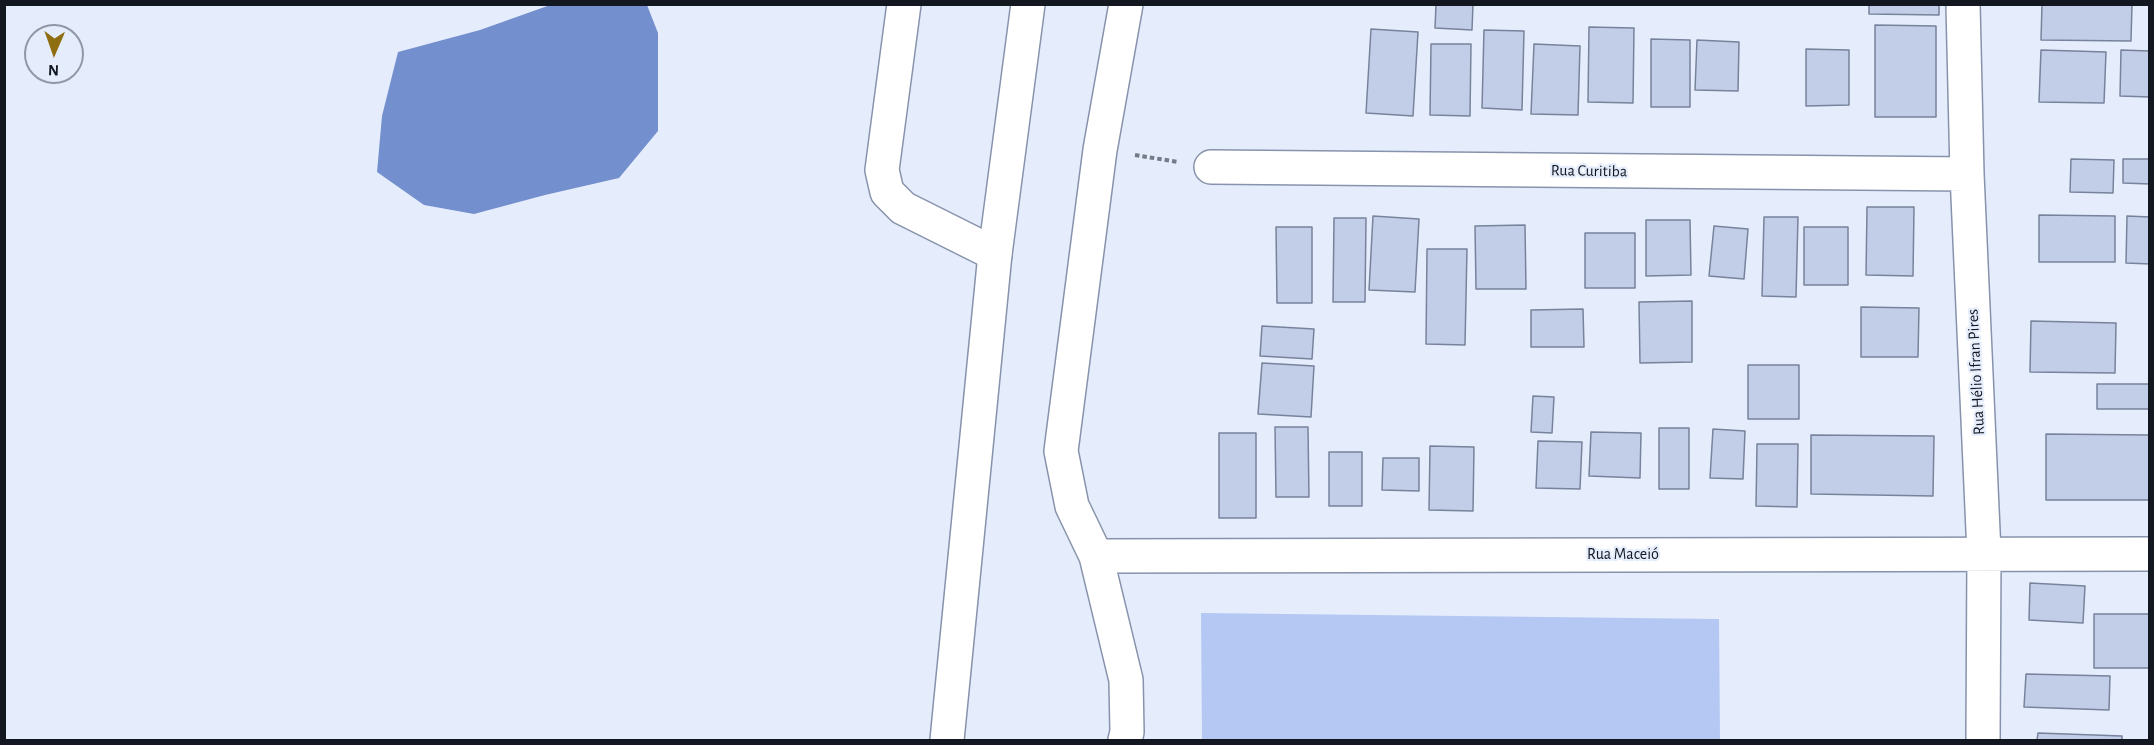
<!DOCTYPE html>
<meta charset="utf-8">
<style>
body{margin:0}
#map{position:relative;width:2154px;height:745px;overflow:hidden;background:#e5edfd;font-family:"Alegreya Sans",sans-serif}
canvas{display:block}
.frame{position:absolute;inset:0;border:6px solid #131720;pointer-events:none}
.north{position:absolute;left:24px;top:24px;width:60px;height:60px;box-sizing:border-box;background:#e5edfd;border:2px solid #9197a5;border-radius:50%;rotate:182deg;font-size:16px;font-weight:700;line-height:24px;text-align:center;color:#131720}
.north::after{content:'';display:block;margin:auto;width:21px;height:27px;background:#8f6d11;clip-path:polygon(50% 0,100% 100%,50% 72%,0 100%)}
</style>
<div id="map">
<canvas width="2154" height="745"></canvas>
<div class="frame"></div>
<div class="north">N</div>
</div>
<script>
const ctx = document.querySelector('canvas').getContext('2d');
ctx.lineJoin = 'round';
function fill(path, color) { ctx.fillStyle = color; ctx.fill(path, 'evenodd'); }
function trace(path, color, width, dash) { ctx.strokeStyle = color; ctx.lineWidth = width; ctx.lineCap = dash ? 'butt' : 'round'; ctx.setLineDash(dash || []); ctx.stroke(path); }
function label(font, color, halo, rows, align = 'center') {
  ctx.font = font + ' "Alegreya Sans",sans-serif'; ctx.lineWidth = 4.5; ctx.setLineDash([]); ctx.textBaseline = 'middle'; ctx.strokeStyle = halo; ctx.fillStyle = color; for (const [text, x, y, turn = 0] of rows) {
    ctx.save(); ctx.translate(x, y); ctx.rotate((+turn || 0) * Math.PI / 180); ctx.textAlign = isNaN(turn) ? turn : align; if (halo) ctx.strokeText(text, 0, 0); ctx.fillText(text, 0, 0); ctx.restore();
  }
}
fill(new Path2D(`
 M1201,613L1719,619L1720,740H1202Z`), '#b4c8f3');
fill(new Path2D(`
 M553,4L647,5L658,33V131L619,178L545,195L474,214L424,205L377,172L382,116L398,52L480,30Z`), '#748fcd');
const building = new Path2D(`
 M1436,4H1473L1472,30L1435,28Z
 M1869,4H1939V15L1869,14Z
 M2042,4H2132L2131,41L2041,40Z
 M1875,25L1936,26V117H1875Z
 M1589,27L1634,28L1633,103L1588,102Z
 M1371,29L1418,32L1413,116L1366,113Z
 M1484,30L1524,31L1522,110L1482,108Z
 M1651,39L1690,40V107H1651Z
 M1697,40L1739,42L1738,91L1695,90Z
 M1431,44H1471L1470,116L1430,115Z
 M1534,44L1580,46L1578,115L1531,114Z
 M1806,49L1849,50V105L1806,106Z
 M2041,50L2106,52L2104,103L2039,102Z
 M2121,50L2150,51V97L2120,96Z
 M2071,159L2114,160L2113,193L2070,192Z
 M2123,159H2150V184L2123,183Z
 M1867,207H1914L1913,276L1866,275Z
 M2039,215L2115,216V262H2039Z
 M1373,216L1419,219L1415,292L1369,290Z
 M2127,216L2150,217V264L2126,263Z
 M1764,217H1798L1796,297L1762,296Z
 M1334,218H1366L1365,302H1333Z
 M1646,220H1690L1691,275L1646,276Z
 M1525,225L1526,289H1476L1475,226Z
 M1714,226L1748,229L1744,279L1709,276Z
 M1276,227H1312V303H1277Z
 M1804,227H1848V285H1804Z
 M1585,233H1635V288H1585Z
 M1427,249H1467L1465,345L1426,344Z
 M1692,301V362L1640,363L1639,302Z
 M1861,307L1919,308L1918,357H1861Z
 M1583,309L1584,347H1531V310Z
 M2031,321L2116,323L2115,373L2030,372Z
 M1262,326L1314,329L1312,359L1260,356Z
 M1262,363L1314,366L1311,417L1258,414Z
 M1748,365H1799V419H1748Z
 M2097,384H2150V409H2097Z
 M1533,396L1554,397L1552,433L1531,432Z
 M1275,427H1308L1309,497H1276Z
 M1659,428H1689V489H1659Z
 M1713,429L1745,431L1743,479L1710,478Z
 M1591,432L1641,433L1640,478L1589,476Z
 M1219,433H1256V518H1219Z
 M2046,434L2150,435V500H2046Z
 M1811,435L1934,436L1933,496L1811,494Z
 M1538,441L1582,442L1580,489L1536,488Z
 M1757,444H1798L1797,507L1756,506Z
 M1430,446L1474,447L1473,511L1429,510Z
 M1329,452H1362V506H1329Z
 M1383,458H1419V491L1382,490Z
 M2030,583L2085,586L2083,623L2029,620Z
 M2094,614H2150V668H2094Z
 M2026,674L2110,676L2109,710L2024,707Z
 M2038,733L2122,736V740H2037Z`);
fill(building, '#c2cee8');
trace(building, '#77839b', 1.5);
const minor = new Path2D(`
 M904,4L882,170L887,192L903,208L995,254
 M1963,4L1967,174L1984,553L1983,740
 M1211,167L1967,174
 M1096,556L2150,554
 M1125,740L1127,732L1126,680L1096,556L1072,506L1061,451L1100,150L1126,4`);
const major = new Path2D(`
 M947,740L995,254L1028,4`);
trace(minor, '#8793ab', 36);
trace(major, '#8793ab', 36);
trace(new Path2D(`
 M1135,155L1178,162`), '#757b87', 4, [4.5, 3]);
trace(minor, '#fff', 33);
trace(major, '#fff', 33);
label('16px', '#131720', '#e5edfd', [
 ["Rua Curitiba",1589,171,1],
 ["Rua Hélio Ifran Pires",1976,372,-93],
 ["Rua Maceió",1623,554]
]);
</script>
